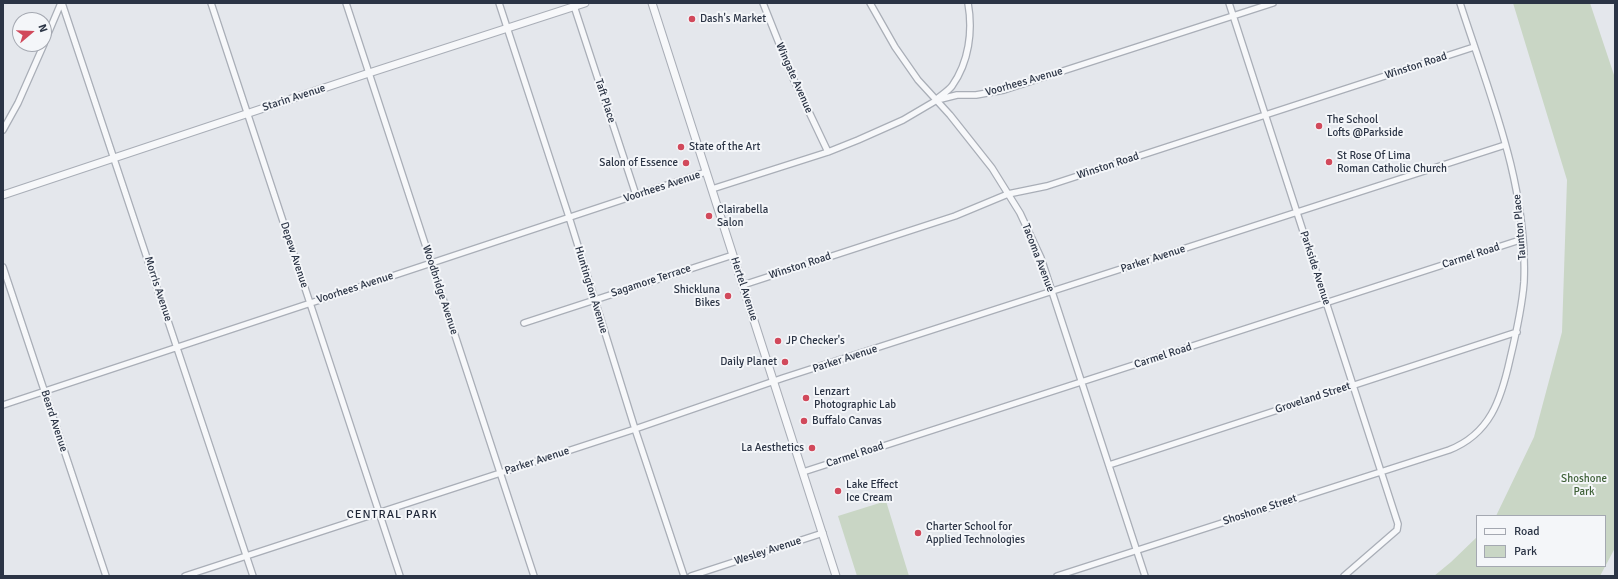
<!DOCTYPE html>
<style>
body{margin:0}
#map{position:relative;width:1618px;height:579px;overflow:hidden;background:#e4e7ec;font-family:Signika,sans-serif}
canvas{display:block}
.frame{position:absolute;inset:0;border:4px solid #2b3445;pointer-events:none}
.legend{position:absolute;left:1476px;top:515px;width:130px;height:52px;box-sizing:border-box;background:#f4f6f9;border:1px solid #a4a8b1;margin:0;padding:5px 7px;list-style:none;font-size:12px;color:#2b3445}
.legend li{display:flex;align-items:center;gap:8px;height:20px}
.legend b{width:20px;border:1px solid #a4a8b1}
.north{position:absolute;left:12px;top:12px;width:40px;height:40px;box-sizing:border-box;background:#f4f6f9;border:1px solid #a4a8b1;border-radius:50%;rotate:71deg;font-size:11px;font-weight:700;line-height:16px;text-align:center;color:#2b3445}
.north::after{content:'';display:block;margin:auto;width:14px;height:18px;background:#d1495b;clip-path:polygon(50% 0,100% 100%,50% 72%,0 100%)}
</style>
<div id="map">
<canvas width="1618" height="579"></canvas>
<div class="frame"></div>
<ul class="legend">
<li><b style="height:5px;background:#f7f8fa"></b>Road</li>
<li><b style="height:11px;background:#c9d6c5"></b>Park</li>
</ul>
<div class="north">N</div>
</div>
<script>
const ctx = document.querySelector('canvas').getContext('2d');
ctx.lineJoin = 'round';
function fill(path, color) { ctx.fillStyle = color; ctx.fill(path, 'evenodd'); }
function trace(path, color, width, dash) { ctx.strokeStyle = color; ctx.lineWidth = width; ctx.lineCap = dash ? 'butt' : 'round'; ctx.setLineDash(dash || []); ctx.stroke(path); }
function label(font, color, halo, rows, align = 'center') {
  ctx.font = font + ' Signika,sans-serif'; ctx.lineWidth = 4; ctx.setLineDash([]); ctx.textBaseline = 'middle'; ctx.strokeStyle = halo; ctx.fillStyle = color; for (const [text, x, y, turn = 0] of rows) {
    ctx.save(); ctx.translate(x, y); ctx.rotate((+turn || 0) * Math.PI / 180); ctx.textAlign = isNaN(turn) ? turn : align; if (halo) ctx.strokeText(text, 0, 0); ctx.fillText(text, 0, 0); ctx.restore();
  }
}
fill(new Path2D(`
 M1513,3H1590L1615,78V548L1600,576H1434L1451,562L1477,537V566H1605V516H1496L1534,437L1562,332L1567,180Z
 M886,501L909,576H857L838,516Z`), '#c9d6c5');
const minor = new Path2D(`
 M62,3L253,576
 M211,3L400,576
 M346,3L534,576
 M499,3L569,217L635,429L684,576
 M763,3L792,76L828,152
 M870,3L895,47L918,80L950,115L992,168L1020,213L1041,258L1145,576
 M1229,3L1398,524L1397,530L1344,576
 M574,6L636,195
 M44,43L61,3
 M938,98C943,94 949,90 952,86C969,62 973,31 968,3
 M3,130L18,103L44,44
 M712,189L828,152L858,140L903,120L937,100L957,95H976L1004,90L1273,3
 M3,267L106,576
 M743,285L955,216L1008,194L1047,186L1474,47
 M524,323L733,255
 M3,405L706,172
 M1109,465L1517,332
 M803,472L1523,239
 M185,576L635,429L783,378L1505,145
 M691,576L823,533
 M1057,576L1449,450C1490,434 1501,400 1510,359C1516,334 1522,308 1524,282C1528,185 1489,93 1460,3`);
const tertiary = new Path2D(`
 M652,3L836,576
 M3,195L369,73L585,3`);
trace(minor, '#a9aeb7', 8);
trace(tertiary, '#a9aeb7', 9);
trace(minor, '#f7f8fa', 5.5);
trace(tertiary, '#f7f8fa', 7);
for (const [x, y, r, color] of [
 [692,19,4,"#d1495b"],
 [1319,126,4,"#d1495b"],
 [681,147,4,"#d1495b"],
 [1329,162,4,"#d1495b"],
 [686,163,4,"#d1495b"],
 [709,216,4,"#d1495b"],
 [728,296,4,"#d1495b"],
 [778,341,4,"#d1495b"],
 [785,362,4,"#d1495b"],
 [806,398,4,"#d1495b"],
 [804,421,4,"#d1495b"],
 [812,448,4,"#d1495b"],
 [838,491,4,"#d1495b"],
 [918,533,4,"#d1495b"]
]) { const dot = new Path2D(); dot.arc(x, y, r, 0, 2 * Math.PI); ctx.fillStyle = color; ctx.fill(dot); trace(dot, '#f4f6f9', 1.5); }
label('11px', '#2b3445', '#f4f6f9', [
 ["Dash's Market",700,19],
 ["The School",1327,120],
 ["Lofts @Parkside",1327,133],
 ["State of the Art",689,147],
 ["St Rose Of Lima",1337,156],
 ["Roman Catholic Church",1337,169],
 ["Salon of Essence",678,163,"right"],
 ["Clairabella",717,210],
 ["Salon",717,223],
 ["Shickluna",720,290,"right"],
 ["Bikes",720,303,"right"],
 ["JP Checker's",786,341],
 ["Daily Planet",777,362,"right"],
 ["Lenzart",814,392],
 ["Photographic Lab",814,405],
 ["Buffalo Canvas",812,421],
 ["La Aesthetics",804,448,"right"],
 ["Lake Effect",846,485],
 ["Ice Cream",846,498],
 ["Charter School for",926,527],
 ["Applied Technologies",926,540]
], 'left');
label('11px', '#2b3445', '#f4f6f9', [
 ["Winston Road",1416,66,-18],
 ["Wingate Avenue",794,78,66],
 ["Voorhees Avenue",1024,82,-16],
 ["Starin Avenue",294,98,-18],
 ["Taft Place",605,101,72],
 ["Winston Road",1108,166,-18],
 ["Voorhees Avenue",662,187,-18],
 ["Taunton Place",1520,227,-95],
 ["Depew Avenue",294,255,72],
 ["Carmel Road",1471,256,-18],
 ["Tacoma Avenue",1038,258,69],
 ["Parker Avenue",1153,259,-18],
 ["Winston Road",800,266,-18],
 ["Parkside Avenue",1315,268,72],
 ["Sagamore Terrace",651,281,-18],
 ["Voorhees Avenue",355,288,-18],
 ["Morris Avenue",158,289,72],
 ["Hertel Avenue",744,289,72],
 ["Woodbridge Avenue",440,290,72],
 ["Huntington Avenue",591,290,73],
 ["Carmel Road",1163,356,-18],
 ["Parker Avenue",845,359,-18],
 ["Groveland Street",1313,398,-18],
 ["Beard Avenue",54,421,72],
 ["Carmel Road",855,455,-18],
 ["Parker Avenue",537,461,-18],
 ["Shoshone Street",1260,510,-18],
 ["Wesley Avenue",768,551,-18]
]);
label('11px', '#3f6138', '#f4f6f9', [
 ["Shoshone",1584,479],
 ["Park",1584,492]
]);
ctx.letterSpacing = '1px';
label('12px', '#1d2536', '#f4f6f9', [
 ["CENTRAL PARK",392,515]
]);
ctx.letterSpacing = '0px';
</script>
